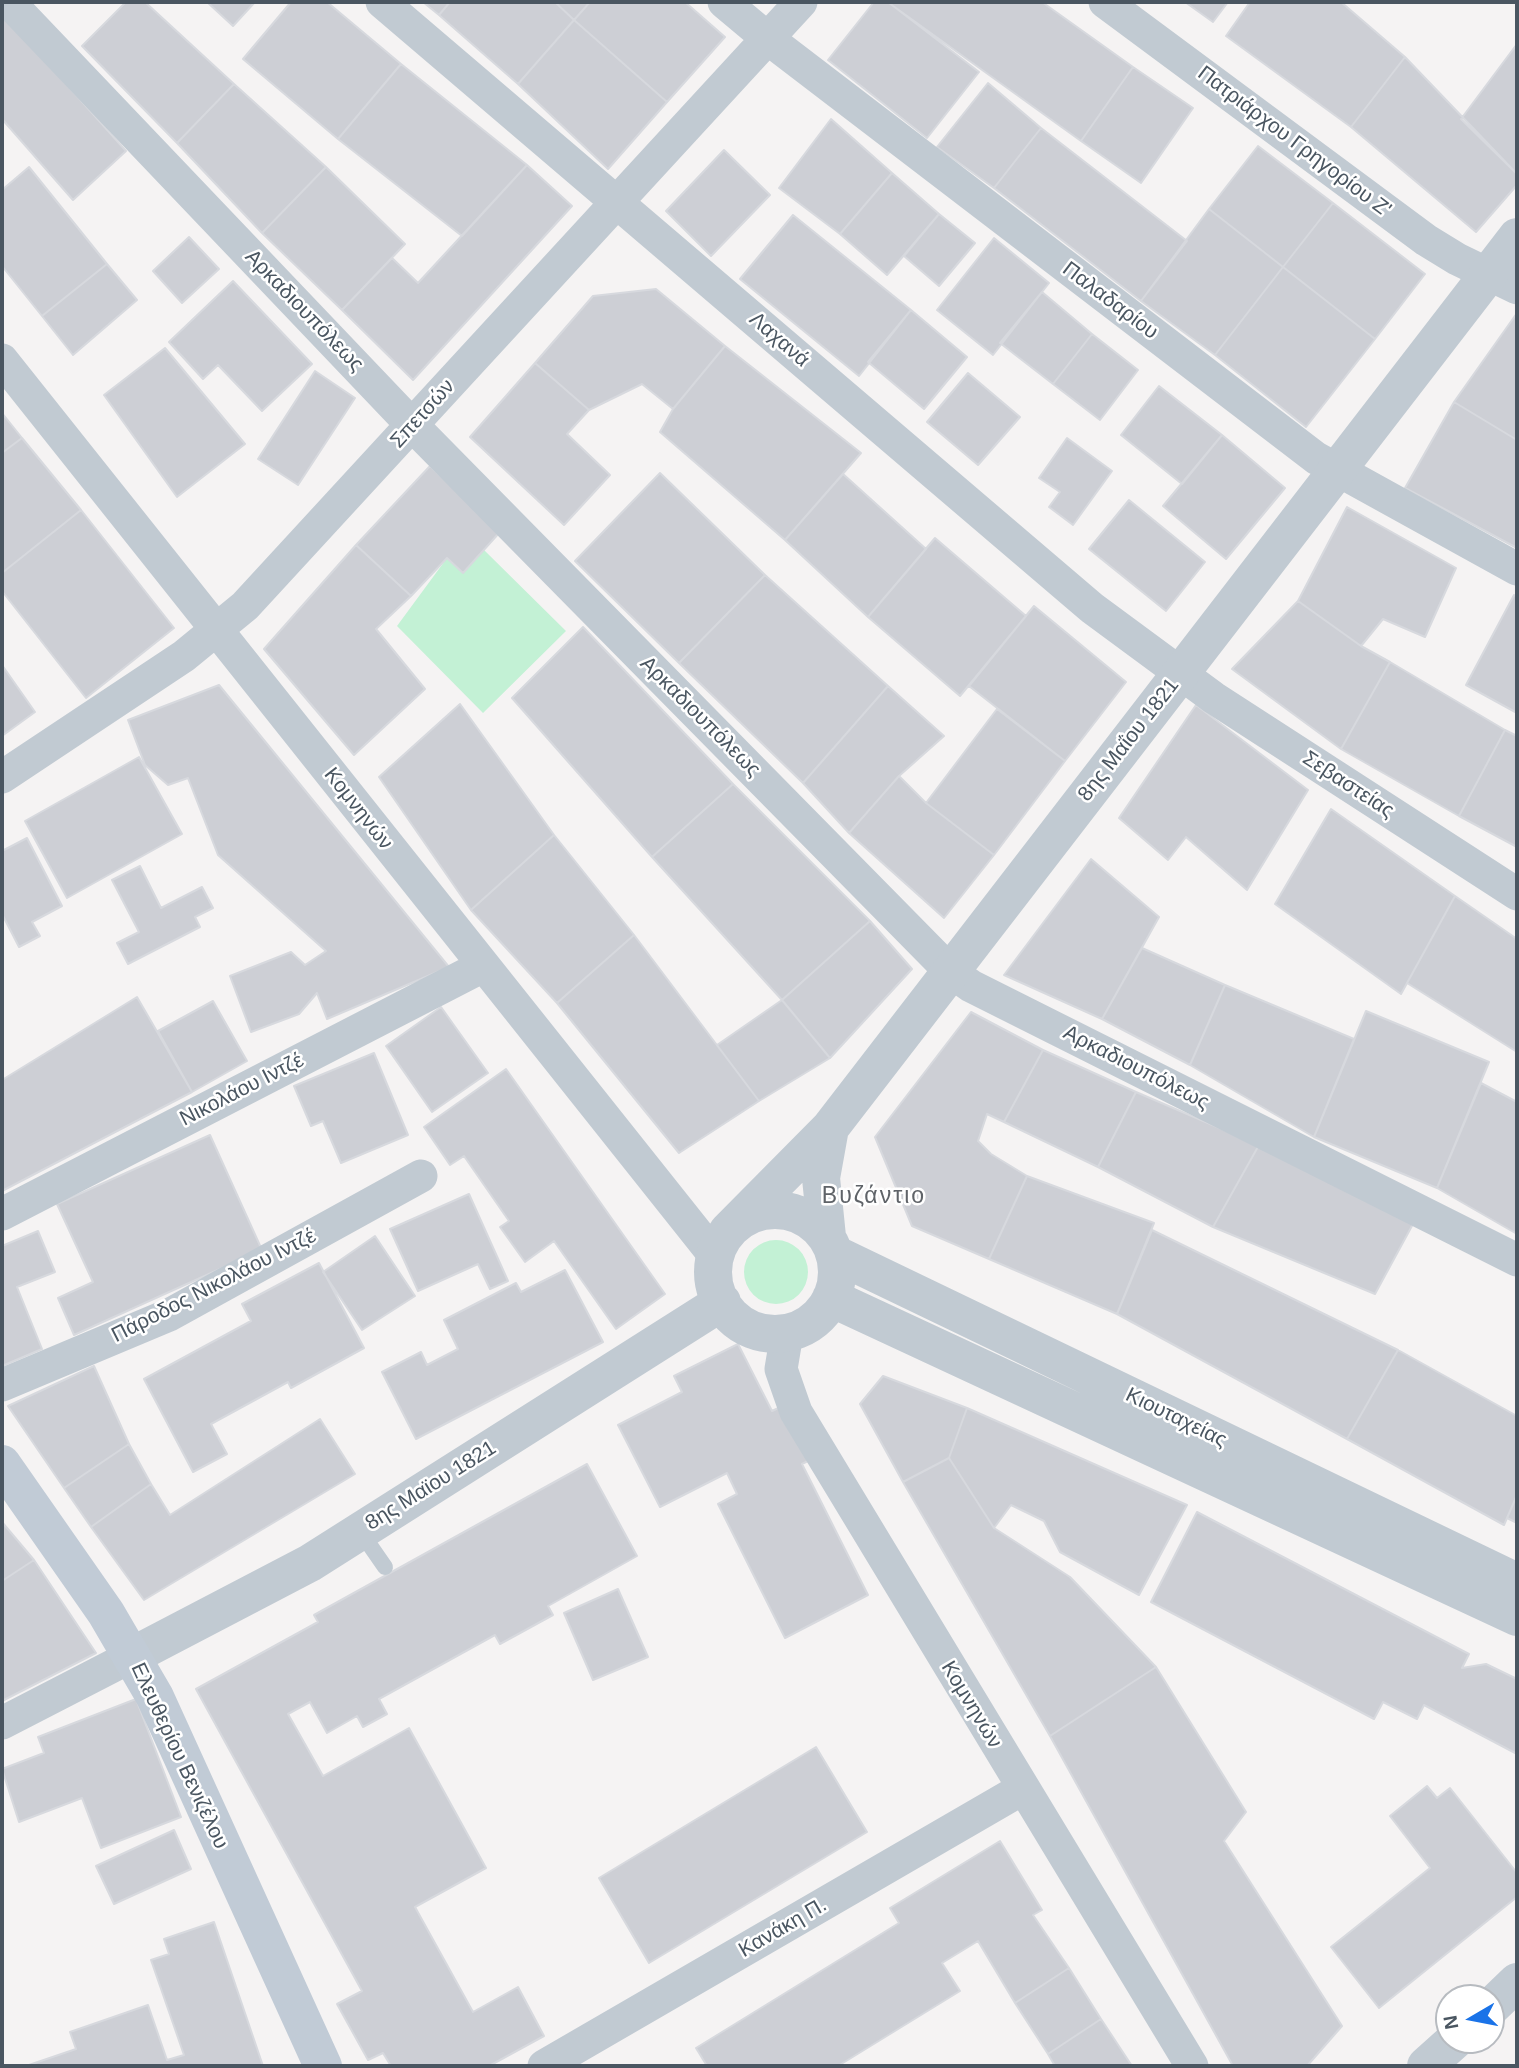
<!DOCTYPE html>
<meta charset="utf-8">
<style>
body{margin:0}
#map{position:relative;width:1519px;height:2068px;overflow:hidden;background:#f5f3f3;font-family:Helvetica,sans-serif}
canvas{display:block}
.frame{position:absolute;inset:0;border:4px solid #4a5661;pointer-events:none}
.north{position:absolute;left:1435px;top:1984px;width:70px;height:70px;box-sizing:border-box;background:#fff;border:2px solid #b7bbc0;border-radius:50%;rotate:260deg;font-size:19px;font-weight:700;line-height:28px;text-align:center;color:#4a5661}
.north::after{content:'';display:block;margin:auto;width:24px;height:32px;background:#1a73e8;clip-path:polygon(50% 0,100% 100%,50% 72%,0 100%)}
</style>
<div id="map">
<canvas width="1519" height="2068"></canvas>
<div class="frame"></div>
<div class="north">N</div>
</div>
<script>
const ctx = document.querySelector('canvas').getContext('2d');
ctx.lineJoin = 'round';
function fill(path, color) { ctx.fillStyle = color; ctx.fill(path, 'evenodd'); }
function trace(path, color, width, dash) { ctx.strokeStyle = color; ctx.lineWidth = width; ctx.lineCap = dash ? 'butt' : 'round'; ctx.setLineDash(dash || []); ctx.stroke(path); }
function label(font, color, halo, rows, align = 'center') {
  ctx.font = font + ' Helvetica,sans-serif'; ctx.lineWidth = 5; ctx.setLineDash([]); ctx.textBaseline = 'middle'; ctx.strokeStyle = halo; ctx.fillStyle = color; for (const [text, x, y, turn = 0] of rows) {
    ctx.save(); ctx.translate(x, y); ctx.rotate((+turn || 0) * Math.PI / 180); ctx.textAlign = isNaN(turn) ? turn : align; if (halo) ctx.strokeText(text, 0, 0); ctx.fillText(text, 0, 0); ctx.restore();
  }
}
fill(new Path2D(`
 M484,550L566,631L483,713L397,626L447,558Z
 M744 1272a32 32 0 1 1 64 0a32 32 0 1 1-64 0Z`), '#c3f1d5');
const building = new Path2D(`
 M126,2H145L234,84L177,143L82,46Z
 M207,2H255L233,26Z
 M291,2H327L401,64L338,139L243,59Z
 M423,2H450L439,15Z
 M450,2H555L574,20L518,84L439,15Z
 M555,2H590L574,20Z
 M590,2H685L725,37L667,102L574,20Z
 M874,2H888L979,72L927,138L828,60Z
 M1042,2L1133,67L1081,141L889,3Z
 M1185,2H1228L1213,22Z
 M1250,2H1341L1405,57L1351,127L1226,36Z
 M2,12L126,151L73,200L2,119Z
 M574,20L667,102L608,169L518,84Z
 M1517,44V174L1461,119Z
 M1405,57L1517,174V185L1476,232L1351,127Z
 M401,64L527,165L462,236L338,139Z
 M1133,67L1193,108L1141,183L1081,141Z
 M988,83L1041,128L994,188L937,147Z
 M234,84L326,167L262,233L177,143Z
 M831,119L892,173L840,234L779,188Z
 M1041,128L1187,241L1141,301L994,188Z
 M1258,146L1333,203L1283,267L1209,209Z
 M724,150L770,195L711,256L666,211Z
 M527,165L572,206L413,380L342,310L392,258L418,283Z
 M29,167L107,264L42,316L2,266V190Z
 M326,167L405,244L342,310L262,233Z
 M892,173L939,214L887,275L840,234Z
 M1333,203L1425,274L1375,339L1283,267Z
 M1209,209L1283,267L1215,355L1141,301Z
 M939,214L975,243L939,286L904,256Z
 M793,215L911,310L859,376L740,279Z
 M189,237L219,269L182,303L153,271Z
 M994,238L1049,283L993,355L937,310Z
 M107,264L137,300L73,355L42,316Z
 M1283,267L1375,339L1306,427L1215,355Z
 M233,281L312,364L262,411L218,365L203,379L169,342Z
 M656,289L725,346L673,409L642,384L589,410L535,363L593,296Z
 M1042,292L1092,334L1053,384L1000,343Z
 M911,310L967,357L924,409L868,362Z
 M1517,313V440L1454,402Z
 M1092,334L1138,370L1100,420L1053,384Z
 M725,346L861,453L785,540L660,432L673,409Z
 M165,348L245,444L177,497L104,395Z
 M535,363L589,410L567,434L610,475L564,525L470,437Z
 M315,371L355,398L298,485L258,459Z
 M968,373L1020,417L978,465L927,422Z
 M1159,386L1222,435L1182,484L1121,435Z
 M1454,402L1517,440V548L1405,488Z
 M2,413L22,438L2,453Z
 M1222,435L1285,488L1226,559L1163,506Z
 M22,438L81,510L2,573V453Z
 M1067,438L1112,471L1073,525L1049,507L1060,492L1039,478Z
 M430,466L500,532L463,573L447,558L411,596L356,545Z
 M660,473L765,575L679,663L575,561Z
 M843,474L926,549L868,617L785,540Z
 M1129,500L1205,562L1166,611L1089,549Z
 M1347,507L1456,568L1425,637L1383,619L1361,646L1298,601Z
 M81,510L174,628L86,698L2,591V573Z
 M935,538L1026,616L960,696L868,617Z
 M356,545L411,596L376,629L425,689L354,755L264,649Z
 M765,575L888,686L803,783L679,663Z
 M1514,595L1517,597V713L1466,685Z
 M1298,601L1361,646L1390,662L1341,749L1232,669Z
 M1034,606L1126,682L1065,761L969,686Z
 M583,627L733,784L652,857L512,698Z
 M1390,662L1505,730L1459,816L1341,749Z
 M2,665L35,712L2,736Z
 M219,685L449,967L327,1019L317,993L299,1014L251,1032L230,976L291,952L305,965L326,951L218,855L188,778L168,785L145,765L128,720Z
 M888,686L944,736L899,776L849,833L803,783Z
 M460,704L554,835L471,910L379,777Z
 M1196,705L1308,790L1247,890L1186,837L1168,860L1119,818Z
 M997,709L1065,761L994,855L926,803Z
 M1505,730L1517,736V847L1459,816Z
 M139,757L182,834L67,898L25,821Z
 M899,776L926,803L994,855L944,918L849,833Z
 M733,784L870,921L782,1000L652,857Z
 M1331,809L1455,896L1401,994L1275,904Z
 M554,835L634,935L557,1003L471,910Z
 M27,838L62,906L32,922L40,936L19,947L2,914V851Z
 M1091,859L1159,917L1102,1019L1004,975Z
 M140,866L161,908L202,887L213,908L195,917L200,927L128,964L117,943L139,932L112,880Z
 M1455,896L1517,939V1052L1407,983Z
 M870,921L912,969L830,1058L782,1000Z
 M634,935L759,1101L679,1153L557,1003Z
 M1142,948L1225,985L1190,1065L1102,1019Z
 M1225,985L1354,1039L1314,1137L1190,1065Z
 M137,997L192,1092L2,1191V1080Z
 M782,1000L830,1058L759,1101L717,1045Z
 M213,1001L247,1061L192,1092L158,1031Z
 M441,1007L488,1073L432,1112L386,1046Z
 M1366,1011L1489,1062L1437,1188L1314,1137Z
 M971,1012L1043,1050L1004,1122L987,1114L978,1141L991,1154L1027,1176L989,1259L912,1226L875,1137Z
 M1043,1050L1136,1092L1098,1167L1004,1122Z
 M374,1053L408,1135L341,1163L323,1121L311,1126L294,1086Z
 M506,1069L665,1294L616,1329L554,1241L525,1262L500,1227L509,1221L464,1156L450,1165L424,1127Z
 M1481,1083L1517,1102V1234L1437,1188Z
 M1136,1092L1259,1145L1213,1227L1098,1167Z
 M210,1135L262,1250L74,1335L58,1298L93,1282L57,1204Z
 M1259,1145L1413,1224L1375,1294L1213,1227Z
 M1027,1176L1154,1223L1117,1314L989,1259Z
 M469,1194L508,1281L490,1289L478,1264L418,1291L390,1229Z
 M1152,1230L1398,1350L1347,1439L1117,1314Z
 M38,1231L55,1272L17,1287L42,1349L2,1366V1246Z
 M375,1236L415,1296L362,1330L323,1272Z
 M319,1263L364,1348L291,1388L288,1382L211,1424L227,1454L193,1472L144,1379L251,1321L242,1304Z
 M565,1270L603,1342L416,1439L382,1372L421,1352L427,1365L458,1349L444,1320L516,1283L521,1292Z
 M738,1344L772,1411L789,1403L816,1457L802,1464L868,1595L785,1638L718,1504L737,1494L727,1473L660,1507L618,1425L682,1392L674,1376Z
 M1398,1350L1517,1416V1495L1504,1525L1347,1439Z
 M94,1366L129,1444L64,1488L8,1406Z
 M883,1376L967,1408L949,1458L903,1482L860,1404Z
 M967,1408L1187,1505L1139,1595L1060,1552L1044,1521L1011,1505L994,1528L949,1458Z
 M320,1419L355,1474L144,1600L91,1527L151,1484L170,1515Z
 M129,1444L151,1484L91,1527L64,1488Z
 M949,1458L994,1528L1070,1577L1156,1667L1050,1736L903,1482Z
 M587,1464L637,1556L548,1606L553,1615L500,1644L495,1635L379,1699L387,1714L363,1727L357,1716L327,1733L310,1702L288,1714L323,1776L409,1728L486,1868L415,1907L473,2012L518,1987L544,2036L489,2066H391L383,2053L368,2060L337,2004L362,1991L196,1689L318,1622L314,1615Z
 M1517,1495V1523L1507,1518Z
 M1197,1512L1469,1654L1462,1668L1486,1664L1517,1679V1754L1424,1705L1417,1719L1383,1702L1374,1719L1151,1602Z
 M2,1522L34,1560L2,1581Z
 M34,1560L96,1653L2,1701V1581Z
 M618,1589L648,1657L593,1680L564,1613Z
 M1156,1667L1246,1812L1224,1841L1342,2026L1307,2066H1233L1050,1736Z
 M136,1699L181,1817L101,1848L82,1798L19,1822L2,1769L44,1753L38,1737Z
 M816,1747L867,1832L649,1963L599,1878Z
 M1427,1786L1437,1798L1450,1788L1517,1873V1897L1379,2008L1331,1947L1430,1868L1390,1816Z
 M174,1830L191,1869L114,1904L96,1866Z
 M1000,1841L1042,1910L1033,1915L1069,1968L1015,2003L978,1941L942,1963L960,1991L838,2066H707L696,2048L899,1923L890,1908Z
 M214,1922L263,2066H26L76,2049L70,2032L148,2005L167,2060L184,2055L151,1960L169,1954L164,1939Z
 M1069,1968L1101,2019L1048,2054L1015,2003Z
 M1101,2019L1132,2066H1055L1048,2054Z`);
fill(building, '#cdcfd5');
trace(building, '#d7d9de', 2);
trace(new Path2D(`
 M360,1531L385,1567`), '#c1cad2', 16);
trace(new Path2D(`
 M9,2L413,426L950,971L971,986L1517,1260
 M382,2L1092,608L1214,698L1517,894
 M724,2L767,38L1316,458L1517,569
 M1105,2L1426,240L1457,259L1517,288
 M2,360L715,1256
 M2,777L184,656L245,606L801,2
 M2,1214L483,966
 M787,1333L781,1369L796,1412L1192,2066
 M2,1385L169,1315L421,1176
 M2,1723L132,1656
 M544,2066L1022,1789`), '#c1cad2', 33);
trace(new Path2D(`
 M713 1272a62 62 0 1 1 124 0a62 62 0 1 1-124 0Z
 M728,1231L830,1128L1517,237
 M827,1237L821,1178L830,1128
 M835,1254L1517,1582
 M831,1298L1517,1617
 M132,1656L310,1563L722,1302
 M1491,2007L1517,1982
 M1426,2066L1455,2040`), '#c1cad2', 38);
trace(new Path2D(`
 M2,1464L106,1613L155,1697L323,2066`), '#c1cbd6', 38);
label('21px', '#4a5661', '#fff', [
 ["Πατριάρχου Γρηγορίου Ζ'",1294,142,37],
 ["Παλαδαρίου",1110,301,37],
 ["Αρκαδιουπόλεως",304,311,46],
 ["Λαχανά",779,340,41],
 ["Σπετσών",423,414,-48],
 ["Αρκαδιουπόλεως",700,717,45],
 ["8ης Μαΐου 1821",1129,740,-52],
 ["Σεβαστείας",1348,785,33],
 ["Κομνηνών",358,809,52],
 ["Αρκαδιουπόλεως",1136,1068,27],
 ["Νικολάου Ιντζέ",242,1090,-27],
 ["Πάροδος Νικολάου Ιντζέ",214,1286,-27],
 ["Κιουταχείας",1176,1418,26],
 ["8ης Μαϊου 1821",431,1486,-32],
 ["Κομνηνών",971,1705,59],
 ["Ελευθερίου Βενιζέλου",179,1756,65],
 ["Κανάκη Π.",783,1928,-30]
]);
ctx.letterSpacing = '2px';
label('23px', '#5f6368', '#fff', [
 ["Βυζάντιο",874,1197]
]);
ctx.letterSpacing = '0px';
</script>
